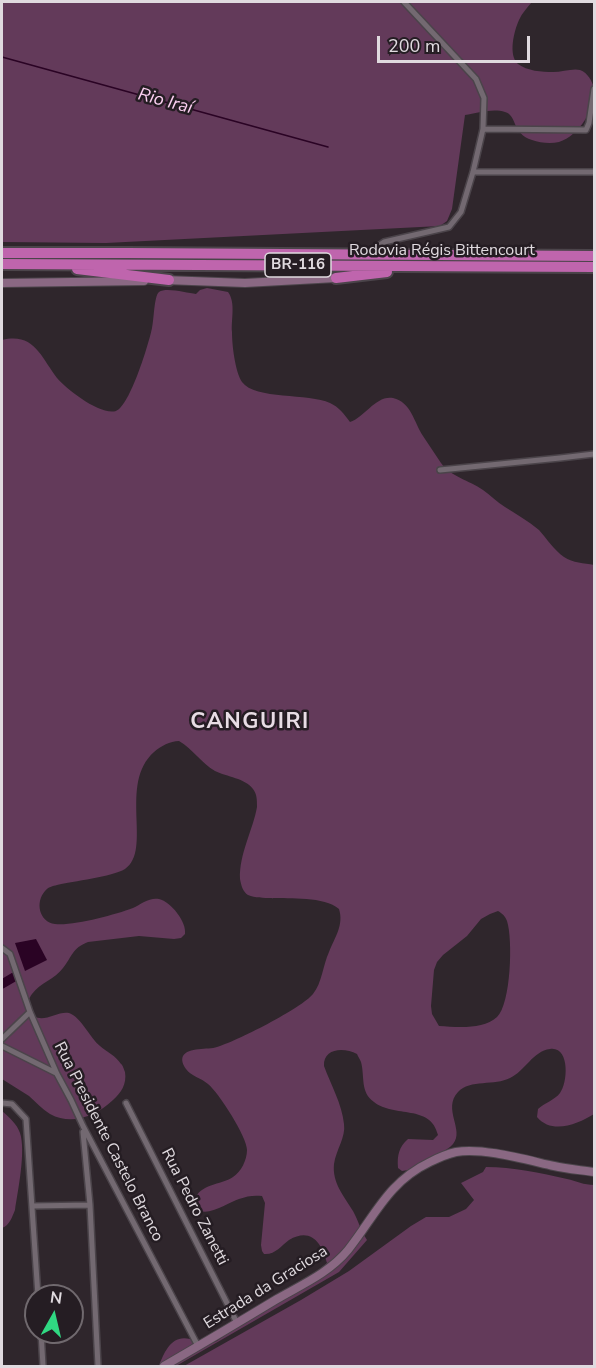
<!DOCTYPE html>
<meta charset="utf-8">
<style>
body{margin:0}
#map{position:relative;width:596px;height:1368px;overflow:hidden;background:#2f262c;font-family:"Nunito Sans",sans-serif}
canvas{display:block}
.frame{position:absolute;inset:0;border:3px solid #e0dadf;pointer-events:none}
.north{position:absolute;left:24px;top:1284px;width:60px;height:60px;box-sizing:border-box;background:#251d23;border:2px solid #70696e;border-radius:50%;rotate:8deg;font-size:16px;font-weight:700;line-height:24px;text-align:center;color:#e0dadf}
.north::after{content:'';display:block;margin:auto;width:21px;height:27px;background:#30d882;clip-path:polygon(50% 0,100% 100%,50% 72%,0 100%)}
.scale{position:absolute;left:377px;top:36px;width:153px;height:27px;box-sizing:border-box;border:3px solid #e0dadf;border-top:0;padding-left:8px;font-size:18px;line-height:21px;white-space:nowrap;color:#e0dadf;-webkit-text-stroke:4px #251d23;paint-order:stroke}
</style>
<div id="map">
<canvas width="596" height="1368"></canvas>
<div class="frame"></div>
<div class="north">N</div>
<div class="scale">200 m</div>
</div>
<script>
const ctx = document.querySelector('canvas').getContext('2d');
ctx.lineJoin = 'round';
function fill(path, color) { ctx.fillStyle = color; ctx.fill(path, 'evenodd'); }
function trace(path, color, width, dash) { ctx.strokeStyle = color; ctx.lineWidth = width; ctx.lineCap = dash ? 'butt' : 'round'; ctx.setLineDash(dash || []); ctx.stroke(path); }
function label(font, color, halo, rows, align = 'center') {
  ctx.font = font + ' "Nunito Sans",sans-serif'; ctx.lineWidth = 5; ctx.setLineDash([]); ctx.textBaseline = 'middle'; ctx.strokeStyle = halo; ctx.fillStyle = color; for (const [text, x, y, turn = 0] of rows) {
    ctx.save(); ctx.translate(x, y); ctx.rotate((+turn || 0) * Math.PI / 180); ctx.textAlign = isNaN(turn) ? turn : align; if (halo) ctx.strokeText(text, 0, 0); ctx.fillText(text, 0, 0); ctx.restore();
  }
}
fill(new Path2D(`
 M2,2H532C527,8 522,13 519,20C514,31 508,55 518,64C527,71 542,72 553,72C562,72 573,68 580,70C588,73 592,81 594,88C596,108 579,136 559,142C551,144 540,143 532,140C512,134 517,115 505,112C493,108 477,113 465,115L452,209L447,221L440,226L106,243L2,242Z
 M207,288L228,292C236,303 231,319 232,332C232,345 235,371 242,382C255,400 309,393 330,403C339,407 344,414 350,422C365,417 376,395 393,398C411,402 414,422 423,436C429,445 435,454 441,463C451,477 469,480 483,490C490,495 497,502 505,507C516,514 528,521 539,530C547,539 554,550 564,557C573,563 584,563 594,565V1114C578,1124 552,1135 537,1117L538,1109C544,1103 555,1100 560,1093C568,1083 570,1046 550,1049C533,1051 525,1071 510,1078C495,1086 470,1079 458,1092C442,1109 465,1130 453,1144C448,1151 423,1162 414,1168L408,1170L402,1171L398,1168C397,1155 399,1147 408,1139L433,1140L438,1135C431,1104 394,1118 374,1102C360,1092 365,1077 361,1062C360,1059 358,1057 357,1054C344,1047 323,1048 324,1066C331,1085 342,1104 344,1124C346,1137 336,1150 334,1164C332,1183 344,1196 353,1211C358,1220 361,1231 367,1240L339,1272L176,1366H159C164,1352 172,1334 190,1339C200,1341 207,1346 217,1341C223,1337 229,1331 235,1327C247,1319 260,1314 272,1306C291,1293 310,1278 327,1263C322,1243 311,1227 289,1240C281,1246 275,1255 264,1254L262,1251L261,1245L265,1203L262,1196C254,1195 247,1196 239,1199C229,1202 207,1218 197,1209C195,1207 195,1203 195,1200C199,1184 221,1185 233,1177C241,1172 247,1160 247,1150C247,1137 219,1093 208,1084C201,1078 191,1076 186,1069C183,1065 181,1060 183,1056C188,1047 208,1050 217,1047C235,1042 302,1008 313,994C322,983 323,965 329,952C335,937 344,925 339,909C324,896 290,899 271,898C264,898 255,898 248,895C243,892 241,885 240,879C239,854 253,830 257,807C257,800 257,794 253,789C245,778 227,777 215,771C201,763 193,749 179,741C170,741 161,746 154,752C118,784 153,850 125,869C112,877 73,881 57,885C53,886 48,887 45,891C35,902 39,922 55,924C74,926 114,915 133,908C141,904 150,897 159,899C171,902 187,922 185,934L181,938L174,939L139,936L88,942C72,948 72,957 63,968C55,979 40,983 32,994C29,998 27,1003 29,1007C36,1030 56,1010 69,1013C81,1017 90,1038 100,1046C107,1052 116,1056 121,1064C123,1065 124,1070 125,1072C127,1084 121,1093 113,1100C96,1116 72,1126 50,1114C42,1109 36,1102 29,1096C20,1090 11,1085 2,1079V340C34,332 41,357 57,378C66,389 101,416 116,411C130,406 149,343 152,328C154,320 154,296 159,292C166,287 187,293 196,294L200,290ZM498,911C503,914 505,916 507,921C513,939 511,1004 497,1017C483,1030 457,1027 439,1026L432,1014L431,1006L434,970L437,962L443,955L467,936L481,919L490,914Z
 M2,1111C9,1117 17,1124 20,1133C26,1151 18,1190 15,1210C12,1217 10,1225 2,1228Z
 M486,1167C513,1167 540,1173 567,1179C576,1181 584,1185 594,1185V1366H184L301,1300L349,1271L411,1226L426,1217H449L466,1209L474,1200L461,1183L483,1172Z`), '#633a5a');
fill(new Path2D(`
 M36,939L47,960L25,971L15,943Z`), '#2a0324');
trace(new Path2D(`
 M2,57L328,147`), '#2a0324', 1.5);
trace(new Path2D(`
 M2,984L14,977`), '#2a0324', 9);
const street = new Path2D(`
 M483,129L586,130L589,123L594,89
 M473,172H594
 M368,253L384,242L449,227L461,212L473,172L483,129L484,98L476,79L404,2
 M440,470L560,458L594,454
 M2,948L10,954L30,1012L57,1074L71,1100L83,1126L198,1346
 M2,1039L30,1012
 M2,1046L56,1073
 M2,1103L12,1104L26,1119L38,1296
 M126,1103L237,1323
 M83,1132L90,1205L98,1366
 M32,1206L90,1205
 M41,1332L43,1366`);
const secondary = new Path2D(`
 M165,280L245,283L336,278
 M2,283L144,281
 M164,1366C202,1344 239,1322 277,1299C301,1285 329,1273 348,1250C375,1216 388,1182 430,1162C438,1158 447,1154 456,1152C482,1147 527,1160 554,1166C567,1169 581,1170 594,1172`);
const highway = new Path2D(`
 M2,253H128L594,256
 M2,264L594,267
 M77,269L169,280
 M336,278L387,272`);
trace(street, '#4b444a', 8);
trace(secondary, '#4b444a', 10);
trace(highway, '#4b444a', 14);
trace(street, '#736971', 5);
trace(secondary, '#8a6883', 8);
trace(highway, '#bf65ad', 10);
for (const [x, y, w] of [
 [298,265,66]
]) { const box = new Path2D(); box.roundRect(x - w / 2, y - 12, w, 24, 4.5); ctx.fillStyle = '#251d23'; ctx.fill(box); trace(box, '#e0dadf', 1.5); }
label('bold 15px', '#e0dadf', null, [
 ["BR-116",298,265]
]);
label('16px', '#e0dadf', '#251d23', [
 ["Rodovia Régis Bittencourt",442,251],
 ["Rua Presidente Castelo Branco",108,1142,63],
 ["Rua Pedro Zanetti",194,1207,63],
 ["Estrada da Graciosa",266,1288,-32]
]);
label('italic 18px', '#fdd0f2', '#251d23', [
 ["Rio Iraí",165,102,15]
]);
ctx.letterSpacing = '1.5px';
label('bold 22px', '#e8dde5', '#251d23', [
 ["CANGUIRI",250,723]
]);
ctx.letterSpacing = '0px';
</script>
